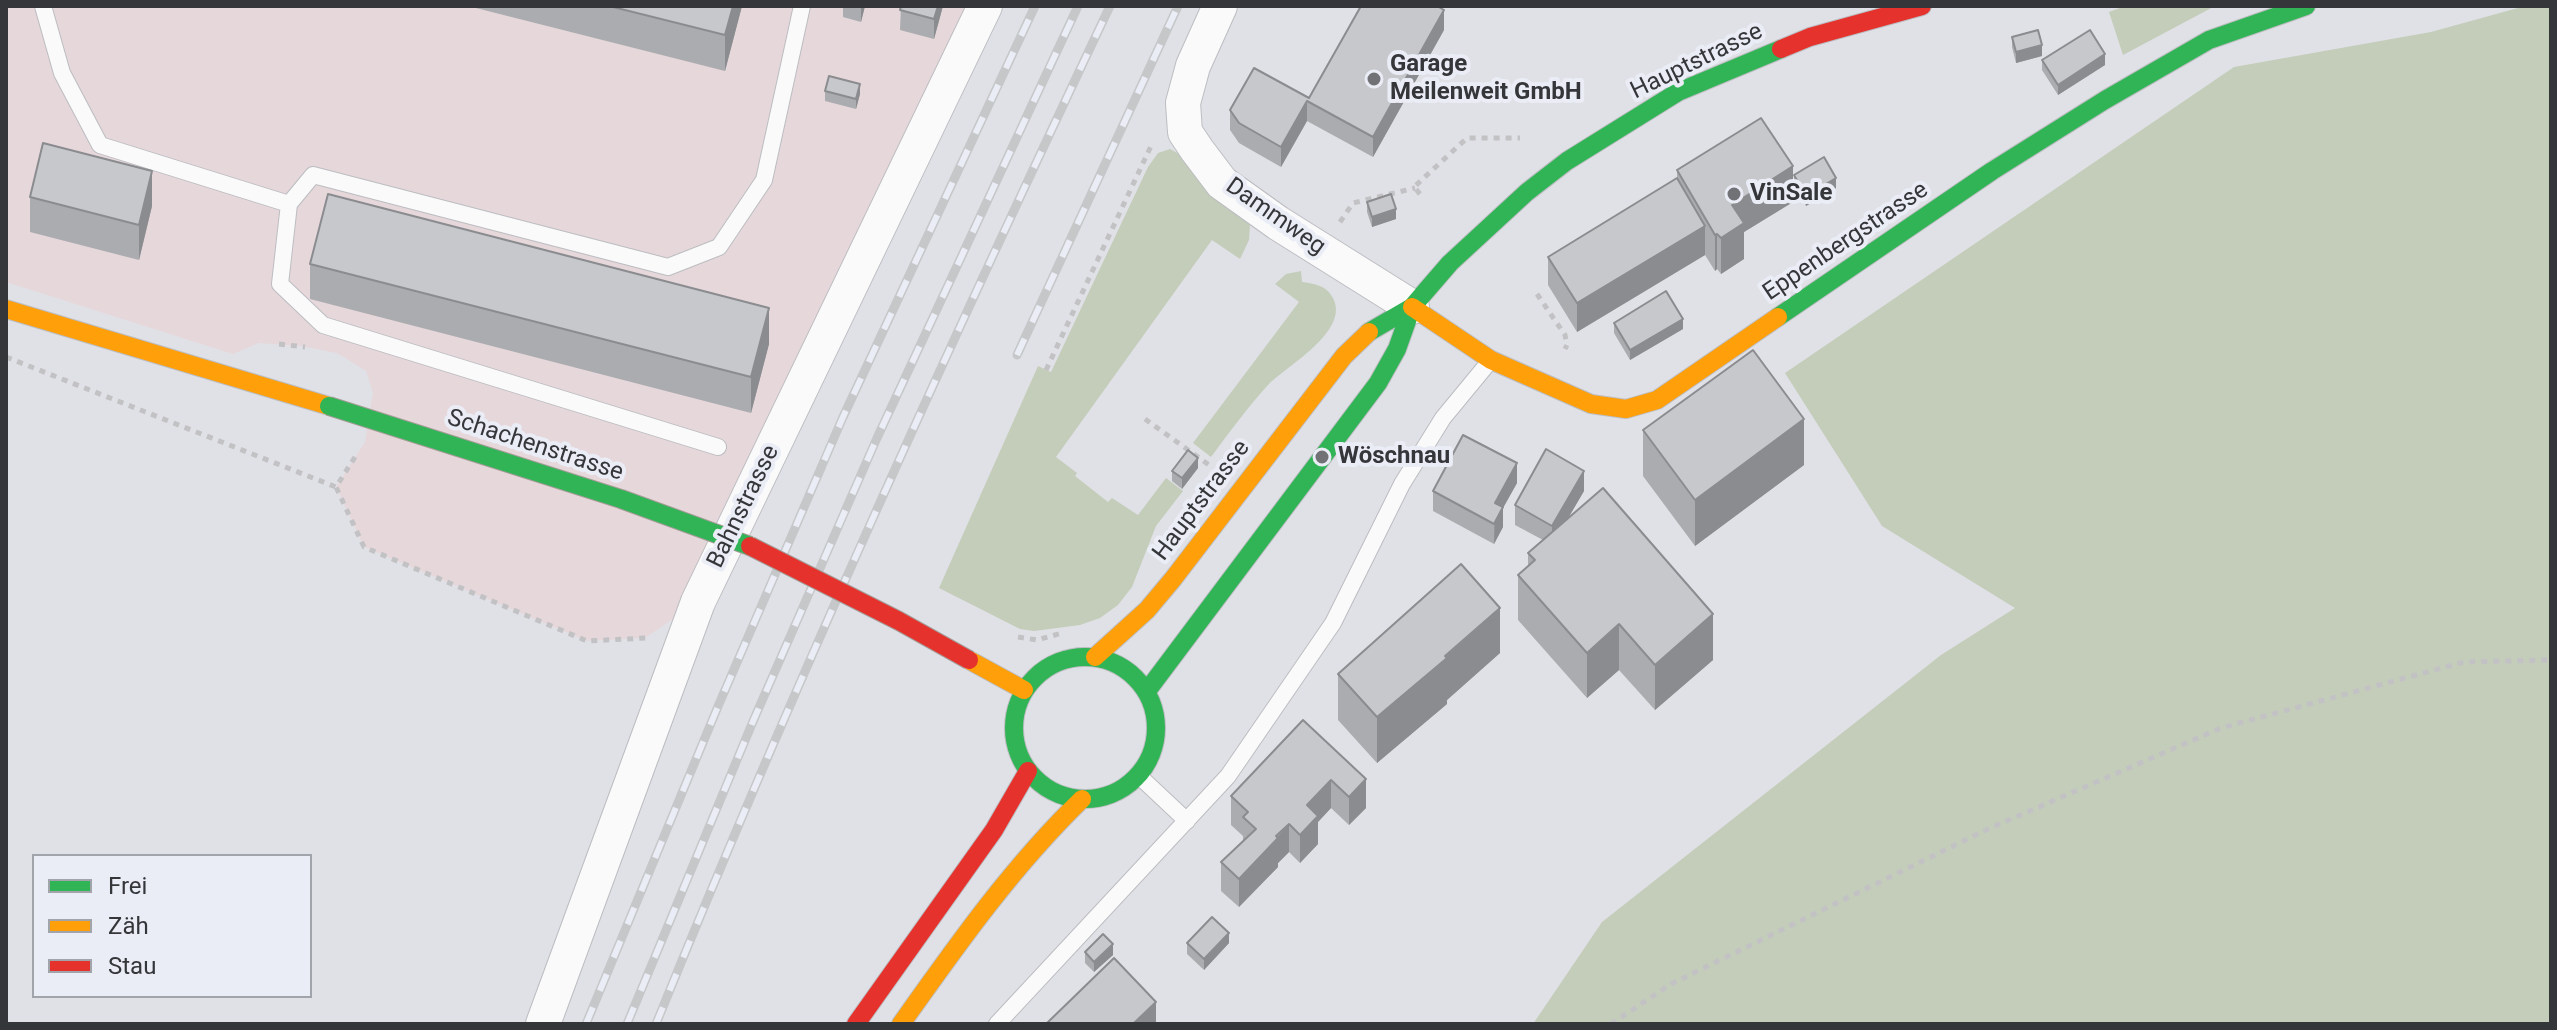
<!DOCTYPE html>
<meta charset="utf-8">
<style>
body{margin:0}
#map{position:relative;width:2557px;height:1030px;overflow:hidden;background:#e0e1e6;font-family:Roboto,sans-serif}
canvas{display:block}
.frame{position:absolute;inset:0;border:8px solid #35363a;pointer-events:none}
.legend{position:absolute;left:32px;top:854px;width:280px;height:144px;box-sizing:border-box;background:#eaedf6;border:2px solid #a2a4ab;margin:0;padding:10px 14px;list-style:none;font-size:24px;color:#35363a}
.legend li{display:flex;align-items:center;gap:16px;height:40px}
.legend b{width:40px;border:2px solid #a2a4ab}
</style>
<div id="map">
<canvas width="2557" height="1030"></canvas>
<div class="frame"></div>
<ul class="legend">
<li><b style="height:10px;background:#30b455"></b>Frei</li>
<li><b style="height:10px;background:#ff9f0a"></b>Zäh</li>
<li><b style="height:10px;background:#e5322d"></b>Stau</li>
</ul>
</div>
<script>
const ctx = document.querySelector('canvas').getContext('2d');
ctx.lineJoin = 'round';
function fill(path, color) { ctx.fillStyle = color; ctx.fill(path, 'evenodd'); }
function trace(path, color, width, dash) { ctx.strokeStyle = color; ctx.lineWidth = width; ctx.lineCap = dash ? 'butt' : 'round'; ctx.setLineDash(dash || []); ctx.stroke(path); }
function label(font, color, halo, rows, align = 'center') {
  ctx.font = font + ' Roboto,sans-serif'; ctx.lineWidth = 8; ctx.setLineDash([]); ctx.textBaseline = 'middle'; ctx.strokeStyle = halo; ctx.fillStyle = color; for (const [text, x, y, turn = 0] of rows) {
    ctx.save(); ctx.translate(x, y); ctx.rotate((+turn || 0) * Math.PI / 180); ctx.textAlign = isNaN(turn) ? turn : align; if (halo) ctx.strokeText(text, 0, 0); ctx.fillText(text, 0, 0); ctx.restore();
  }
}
fill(new Path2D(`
 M6,6H985L698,602L645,638L587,641L364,547L336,487L365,442L373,393L366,371L337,353L301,346L259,343L233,354L6,282Z`), '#e6d7da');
fill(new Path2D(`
 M2125,6H2215L2123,55L2109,12Z
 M2525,6H2551V1024H1533L1602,922L1941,655L2015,608L1882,526L1785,373L2234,67L2431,32Z
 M1170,149L1181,155L1234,211L1250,224L1249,240L1240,259L1212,240L1056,457L1077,473L1075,476L1108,502L1112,498L1138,515L1166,478L1183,491L1156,526L1132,587L1118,605L1100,618L1080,625L1034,631L1020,629L939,588L1038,366L1051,372L1148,167L1158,153Z
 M1301,271L1302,282C1315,284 1326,285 1333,298C1350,331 1288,365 1268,385C1247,408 1229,433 1211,457L1193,443L1299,302L1275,284L1286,274Z`), '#c4cdba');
const lane = new Path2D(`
 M43,6L62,73L100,145L289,204L280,284L323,325L718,447
 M289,204L313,175L668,267L719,247L764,180L802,6
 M1138,775L1187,821
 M997,1024L1228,776L1333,623L1402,484L1443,418L1490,361`);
const street = new Path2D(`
 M1220,6L1193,66L1183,103L1185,132L1197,150L1222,183L1278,223L1412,307
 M543,1024L698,602L985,6`);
const fast = new Path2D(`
 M1778,317L1992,171L2105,100L2209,40L2306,6
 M1369,332L1412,307L1450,263L1527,192L1567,161L1678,92L1781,49
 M1014 728a71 71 0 1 1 142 0a71 71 0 1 1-142 0Z
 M1147,691L1378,383L1397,349L1412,307`);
const slow = new Path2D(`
 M1412,307L1491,360L1591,404L1626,409L1657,400L1778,317
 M6,309L329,406
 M1095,657L1147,610L1173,579L1344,356L1369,332
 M969,660L1024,690
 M901,1024C957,945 1012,867 1082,799`);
const jam = new Path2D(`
 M1781,49L1810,37L1922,6
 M856,1024L994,830L1028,771`);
trace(lane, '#bcbdc1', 18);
trace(street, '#bcbdc1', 36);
trace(fast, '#bcbdc1', 20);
trace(slow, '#bcbdc1', 20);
trace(jam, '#bcbdc1', 20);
trace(new Path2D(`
 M1420,194L1414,187L1467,138H1520
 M1340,222L1353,203L1415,188
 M1537,294L1565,335L1567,345L1565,349
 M279,344L305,347
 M6,357L336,487
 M1046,370L1151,146
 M1145,419L1209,465
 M355,457L336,487L364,547L587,641L646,638
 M1018,637L1037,640L1062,633
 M1611,1024L1671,984L1988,829L2221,728L2464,662L2551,660`), '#c2c2c5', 5, [6, 6]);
trace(lane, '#fafafb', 16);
trace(street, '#fafafb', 34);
trace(fast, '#30b455', 18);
trace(slow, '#ff9f0a', 18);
trace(jam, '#e5322d', 18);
const rail = new Path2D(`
 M1017,355L1178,6
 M586,1024L719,704L843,417L1035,6
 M627,1024L754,719L877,438L1078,6
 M656,1024C796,679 951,342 1110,6`);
trace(rail, '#c6c7c8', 9);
trace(rail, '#eaedf6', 6, [18]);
const fastBridge = new Path2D(`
 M329,406L621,499L750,546`);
const jamBridge = new Path2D(`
 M750,546L899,621L969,660`);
trace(fastBridge, '#a59c98', 20, []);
trace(jamBridge, '#a59c98', 20, []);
trace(fastBridge, '#30b455', 18);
trace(jamBridge, '#e5322d', 18);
fill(new Path2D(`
 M468,6H742L725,71Z
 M843,6H865L861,22L843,17Z
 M901,6H943L934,39L900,30Z
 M1444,30L1373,157L1307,121L1281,167L1239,143L1230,130V110L1309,98Z
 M2012,37L2042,56L2016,63L2012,47Z
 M2042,60L2105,65L2058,95L2042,70Z
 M825,91L860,94L856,109L825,101Z
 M1677,170L1793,202L1744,232V259L1721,274L1717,269L1715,271L1705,255L1577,332L1548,285V257L1677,178Z
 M1794,175L1836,188L1806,206L1794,185Z
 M30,197L152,206L139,260L30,232Z
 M1367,202L1396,219L1372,227L1367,212Z
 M310,264L769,344L751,413L310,299Z
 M1614,323L1683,329L1630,360L1614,333Z
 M1643,430L1804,465L1695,546L1643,476Z
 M1198,468L1182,489L1172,481V471Z
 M1517,483L1503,508V527L1494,544L1433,511V491Z
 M1584,491L1568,518L1713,660L1655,710L1619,670L1587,698L1518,620V575L1528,566V553L1543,540L1515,525V505Z
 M1500,653L1447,700V704L1377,763L1338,720V674Z
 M1303,720L1366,808L1349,825L1331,808L1318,822V844L1300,863L1289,852L1278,863V867L1239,907L1221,891V862L1243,841V836L1231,825V796Z
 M1187,943H1229L1204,970L1187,954Z
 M1085,952L1113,955L1094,972L1085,963Z`), '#abacaf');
fill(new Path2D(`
 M733,6H742L725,71V35Z
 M861,6H865L861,22Z
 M938,6H943L934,39V19Z
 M1444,10V30L1373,157V137Z
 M2042,45V56L2016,63V52Z
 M2105,54V65L2058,95V85Z
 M860,84V94L856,109V99Z
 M1307,101V121L1281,167V147Z
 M1793,166V202L1744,232V259L1721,274V238L1732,205Z
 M152,171V206L139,260V225Z
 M1836,178V188L1806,206V196Z
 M1396,209V219L1372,227V217Z
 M1705,226V255L1577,332V303Z
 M1717,234V269L1715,271V235Z
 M769,308V344L751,413V377Z
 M1683,319V329L1630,360V350Z
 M1804,419V465L1695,546V500Z
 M1198,458V468L1182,489V478Z
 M1517,463V483L1503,508V527L1494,544L1495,503Z
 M1584,471V491L1552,546V526Z
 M1500,608V653L1447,700V704L1377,763V717Z
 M1713,614V660L1655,710V665Z
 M1619,624V670L1587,698V653Z
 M1366,779V808L1349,825V797Z
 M1331,780V808L1318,822V844L1300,863V835L1307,805Z
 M1289,824V852L1278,863V867L1239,907V879Z
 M1229,933V943L1204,970V959Z
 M1113,944V955L1094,972V962Z
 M1156,1002V1024H1133Z`), '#8b8c8f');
const building = new Path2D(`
 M609,6H733L725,35Z
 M901,6H938L934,19L900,10Z
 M1361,6H1437L1444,10L1373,137L1307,101L1281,147L1239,123L1230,110L1254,68L1309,98Z
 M2038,30L2042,45L2016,52L2012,37Z
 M2090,30L2105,54L2058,85L2042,60Z
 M829,76L860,84L856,99L825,91Z
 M1761,118L1793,166L1732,205L1744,223L1721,238L1717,234L1715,235L1677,170Z
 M43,143L152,171L139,225L30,197Z
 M1824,157L1836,178L1806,196L1794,175Z
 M1677,178L1705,226L1577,303L1548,257Z
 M328,194L769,308L751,377L310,264Z
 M1391,194L1396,209L1372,217L1367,202Z
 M1666,291L1683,319L1630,350L1614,323Z
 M1753,350L1804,419L1695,500L1643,430Z
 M1463,435L1517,463L1495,503L1503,507L1494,524L1433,491Z
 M1546,449L1584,471L1552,526L1515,505Z
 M1188,450L1198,458L1182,478L1172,471Z
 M1603,488L1713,614L1655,665L1619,624L1587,653L1518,575L1535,560L1528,553Z
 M1461,564L1500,608L1445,656L1447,658L1377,717L1338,674Z
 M1303,720L1366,779L1349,797L1331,780L1307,805L1318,816L1300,835L1289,824L1276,836L1278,838L1239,879L1221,862L1256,829L1243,817L1248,812L1231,796Z
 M1212,917L1229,933L1204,959L1187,943Z
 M1103,934L1113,944L1094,962L1085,952Z
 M1114,958L1156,1002L1133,1024H1046Z`);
fill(building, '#c7c8cc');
trace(building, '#8b8c8f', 2);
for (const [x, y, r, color] of [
 [1374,79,8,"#717276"],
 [1734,194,8,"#717276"],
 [1322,457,8,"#717276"]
]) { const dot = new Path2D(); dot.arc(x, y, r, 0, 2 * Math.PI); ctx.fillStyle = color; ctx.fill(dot); trace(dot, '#eaedf6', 3); }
label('24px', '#35363a', '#eaedf6', [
 ["Hauptstrasse",1697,62,-26],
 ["Dammweg",1275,217,35],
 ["Eppenbergstrasse",1846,242,-34],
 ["Schachenstrasse",535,446,18],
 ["Hauptstrasse",1202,501,-53],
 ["Bahnstrasse",744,507,-64]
]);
label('bold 24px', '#35363a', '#eaedf6', [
 ["Garage",1390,65],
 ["Meilenweit GmbH",1390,93],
 ["VinSale",1750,194],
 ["Wöschnau",1338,457]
], 'left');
</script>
